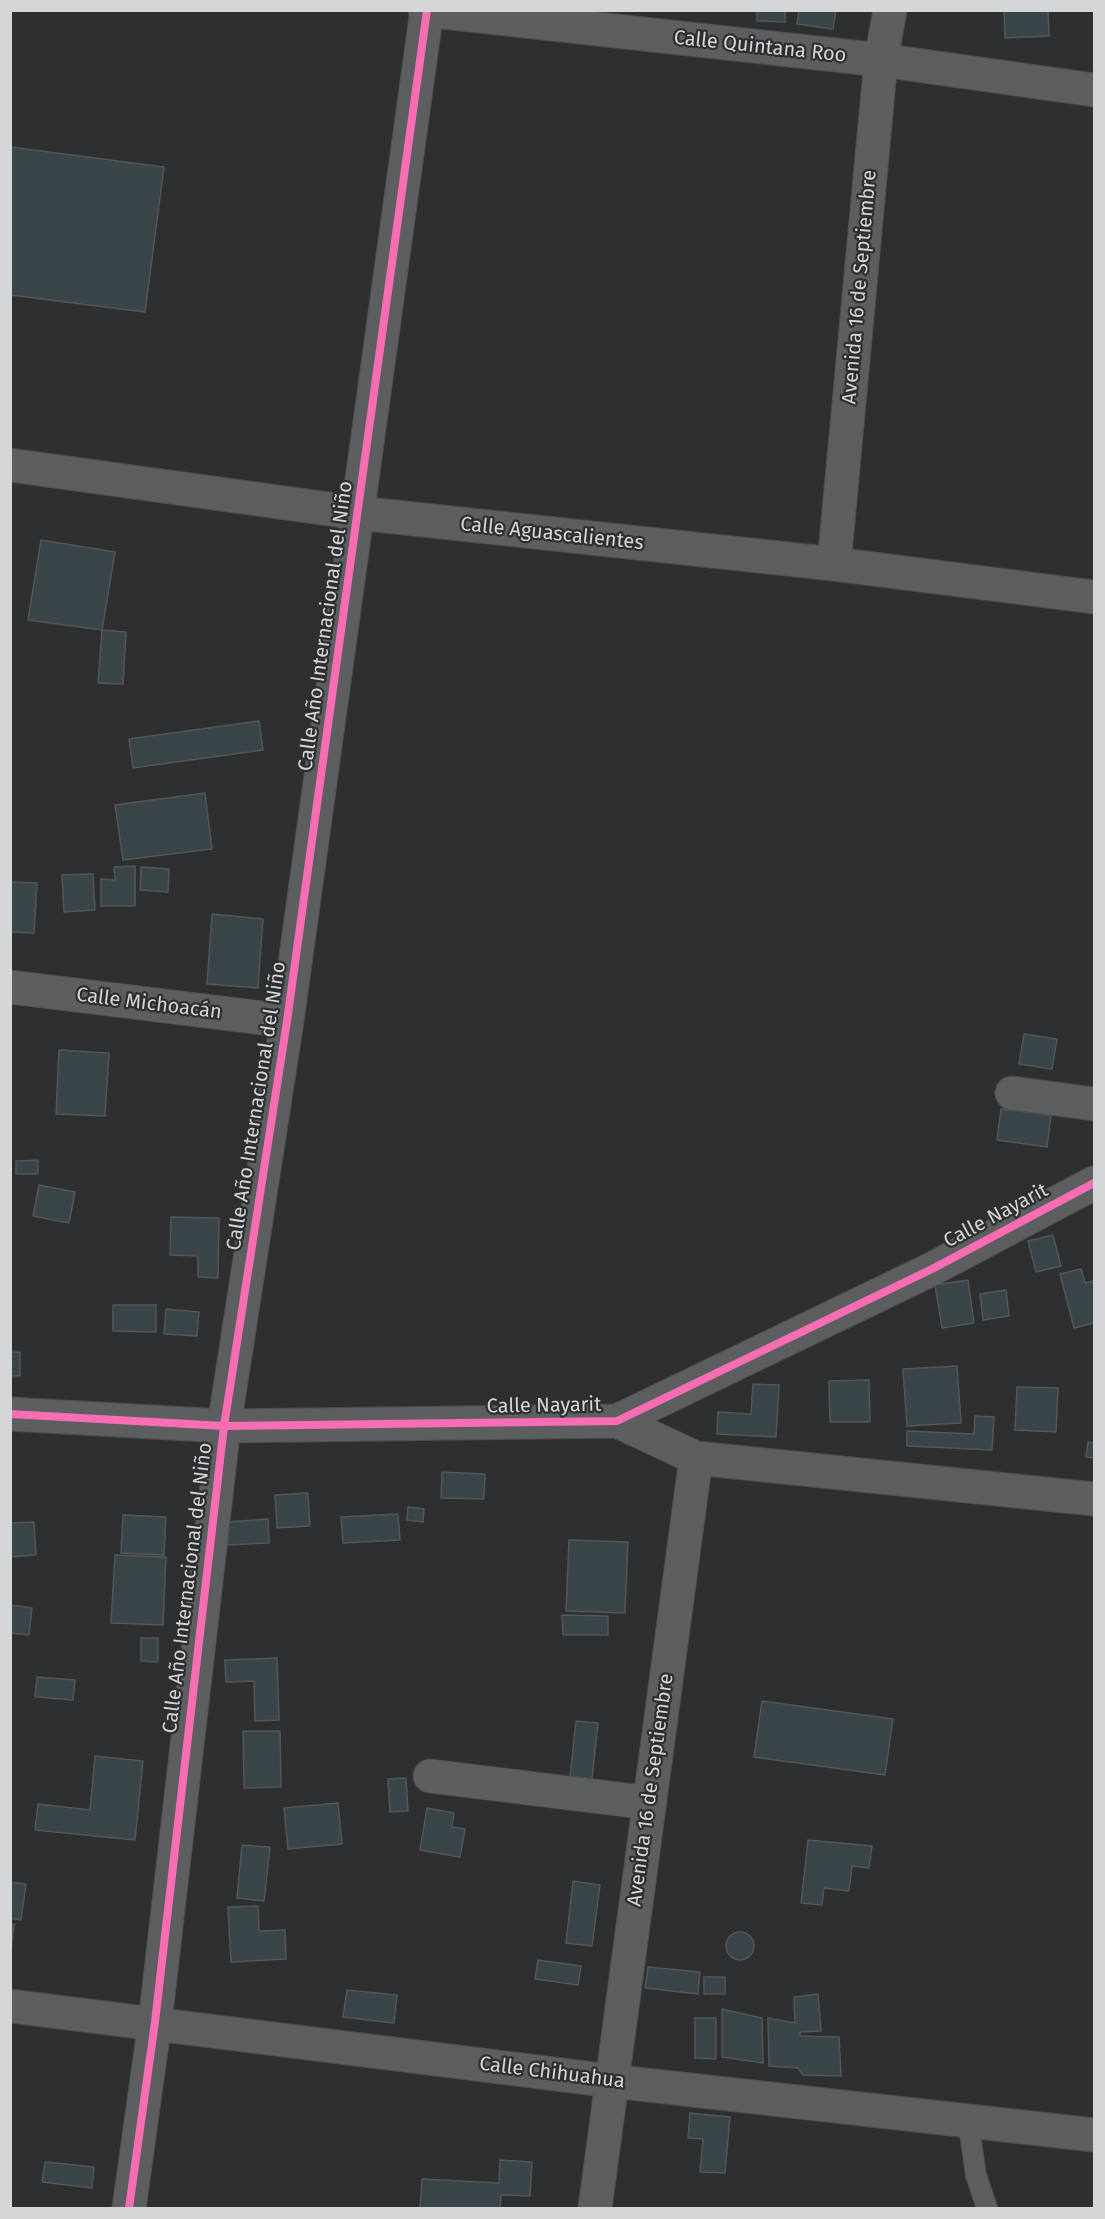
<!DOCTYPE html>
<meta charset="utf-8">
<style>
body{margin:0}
#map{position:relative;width:1105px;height:2219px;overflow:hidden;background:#2e2f31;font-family:"Fira Sans",sans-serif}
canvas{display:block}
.frame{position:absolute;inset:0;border:12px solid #d4d6d8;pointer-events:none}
</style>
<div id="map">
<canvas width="1105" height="2219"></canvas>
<div class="frame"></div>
</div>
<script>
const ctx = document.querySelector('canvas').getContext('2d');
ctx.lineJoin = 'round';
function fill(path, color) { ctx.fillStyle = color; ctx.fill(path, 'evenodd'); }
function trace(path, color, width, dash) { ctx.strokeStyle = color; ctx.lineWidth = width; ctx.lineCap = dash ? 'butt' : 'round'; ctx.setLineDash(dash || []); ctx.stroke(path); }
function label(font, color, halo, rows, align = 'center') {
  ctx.font = font + ' "Fira Sans",sans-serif'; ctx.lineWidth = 4.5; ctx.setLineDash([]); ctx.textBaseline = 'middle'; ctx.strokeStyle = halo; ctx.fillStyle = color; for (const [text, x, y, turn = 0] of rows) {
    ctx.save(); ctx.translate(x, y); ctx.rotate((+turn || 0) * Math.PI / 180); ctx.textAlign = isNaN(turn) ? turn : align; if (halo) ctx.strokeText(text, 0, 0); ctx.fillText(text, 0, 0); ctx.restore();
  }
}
const building = new Path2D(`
 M757,10H785V22L757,21Z
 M799,10H836L833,29L797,24Z
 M1004,10H1048L1049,36L1005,38Z
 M10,147L164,167L145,312L10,295Z
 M41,540L115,552L102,630L28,620Z
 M102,630L126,632L123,684L98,683Z
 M259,721L263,750L133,768L129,739Z
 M205,793L212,849L123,860L115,805Z
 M135,866V906H101V879L115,880L114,867Z
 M141,867L169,869L168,892L140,890Z
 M93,874L95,910L64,912L62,875Z
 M10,882L37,883L34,933L10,932Z
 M212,914L263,919L258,988L207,984Z
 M1024,1034L1057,1039L1052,1069L1019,1064Z
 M59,1050L109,1053L105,1116L56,1114Z
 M1001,1109L1051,1115L1047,1147L997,1140Z
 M38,1160V1174H16V1161Z
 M39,1185L75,1192L69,1223L33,1216Z
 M171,1217L219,1218L218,1278L198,1277V1256L170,1255Z
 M1053,1235L1061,1266L1036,1272L1028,1241Z
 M1081,1269L1085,1283L1094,1281V1323L1074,1328L1060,1274Z
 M968,1280L974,1323L942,1328L935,1285Z
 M1006,1290L1009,1316L983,1320L980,1294Z
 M113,1305H156V1332L113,1331Z
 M166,1309L199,1312L197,1336L164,1334Z
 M10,1352H20V1376H10Z
 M957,1366L961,1423L907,1426L903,1369Z
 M869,1380L870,1422H830L829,1381Z
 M753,1384L779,1385L776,1437L717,1434L718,1412L751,1414Z
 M1017,1387L1058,1388L1056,1432L1015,1430Z
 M975,1416L994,1417L992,1450L907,1446V1431L974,1434Z
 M1088,1442L1094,1443V1458L1086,1457Z
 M442,1472L485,1474L484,1499L441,1498Z
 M308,1493L310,1526L277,1528L275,1495Z
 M408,1507L424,1509L423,1522L407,1520Z
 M398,1514L400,1540L343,1543L341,1517Z
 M123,1515L166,1517L164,1555L121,1553Z
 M268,1519L269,1543L228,1545L227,1522Z
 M34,1522L36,1555L10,1557V1523Z
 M569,1540L628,1542L625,1613L566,1611Z
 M115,1555L166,1557L163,1625L111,1623Z
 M10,1605L32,1608L29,1635L10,1633Z
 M562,1615L608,1616V1635H563Z
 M141,1638H158V1662L141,1661Z
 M277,1658L279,1720L255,1721L254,1681L226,1682L225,1660Z
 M37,1677L75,1680L73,1700L35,1697Z
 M762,1701L893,1719L885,1775L754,1757Z
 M576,1721L598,1723L592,1779L570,1777Z
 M243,1731H280L281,1787L244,1788Z
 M95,1756L143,1761L135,1840L35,1830L38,1804L90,1810Z
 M406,1778L408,1811L390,1812L388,1779Z
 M338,1803L342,1844L288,1849L284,1808Z
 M427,1808L454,1813L452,1827L465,1829L460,1857L420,1850Z
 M808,1840L872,1846L869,1868L852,1866L849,1891L824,1888L822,1905L801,1903Z
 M242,1845L270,1847L264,1901L237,1898Z
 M573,1881L600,1885L592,1946L566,1943Z
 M10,1882L26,1884L21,1920L10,1918Z
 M258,1906L259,1931L285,1930L286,1959L231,1962L228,1907Z
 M10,1924H14L10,1959Z
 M726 1946a14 14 0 1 1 28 0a14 14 0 1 1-28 0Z
 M538,1960L581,1966L578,1985L535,1979Z
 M648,1967L700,1972L698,1994L645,1988Z
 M704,1977H725V1994H704Z
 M347,1990L397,1995L394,2023L343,2017Z
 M818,1994L821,2031L800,2032V2036L839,2037L841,2076L803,2075L798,2068L769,2066L768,2018L795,2023L794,1997Z
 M722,2009L762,2018L763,2063L722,2057Z
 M695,2018H716V2059L695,2058Z
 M690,2113L730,2117L725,2173L700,2172L703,2139L688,2138Z
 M500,2160L532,2162L530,2196L501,2195L500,2208H420L422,2179L499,2183Z
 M45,2162L94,2167L92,2188L42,2182Z`);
fill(building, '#3a454a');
trace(building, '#555658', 1.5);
const lane = new Path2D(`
 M968,2121L976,2175L987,2208`);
const street = new Path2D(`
 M425,10L881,60L1094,90
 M10,465L358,513L834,564L1094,597
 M834,564L881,60L890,10
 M10,987L287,1021
 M1012,1093L1094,1104
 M10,1414L224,1426L617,1421L932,1269L1094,1183
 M617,1421L696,1458L1094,1499
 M430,1776L650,1803
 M10,2006L611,2081L1094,2135
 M129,2208L155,2022L224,1426L287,1021L427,10
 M595,2208L696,1458`);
trace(lane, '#4c4d4e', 22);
trace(street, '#4c4d4e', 35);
trace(lane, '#5d5e60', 20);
trace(street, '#5d5e60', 33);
trace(new Path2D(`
 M10,1414L224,1426L617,1421L932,1269L1094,1183
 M129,2208L155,2022L224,1426L287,1021L427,10`), '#f96db3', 8);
label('20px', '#d4d6d8', '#2d2f32', [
 ["Calle Quintana Roo",760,47,6],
 ["Avenida 16 de Septiembre",860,287,-85],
 ["Calle Aguascalientes",552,534,6],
 ["Calle Año Internacional del Niño",326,626,-82],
 ["Calle Michoacán",149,1004,7],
 ["Calle Año Internacional del Niño",257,1106,-81],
 ["Calle Nayarit",996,1216,-28],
 ["Calle Nayarit",544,1406,-1],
 ["Calle Año Internacional del Niño",188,1588,-83],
 ["Avenida 16 de Septiembre",651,1790,-82],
 ["Calle Chihuahua",552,2073,7]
]);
</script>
